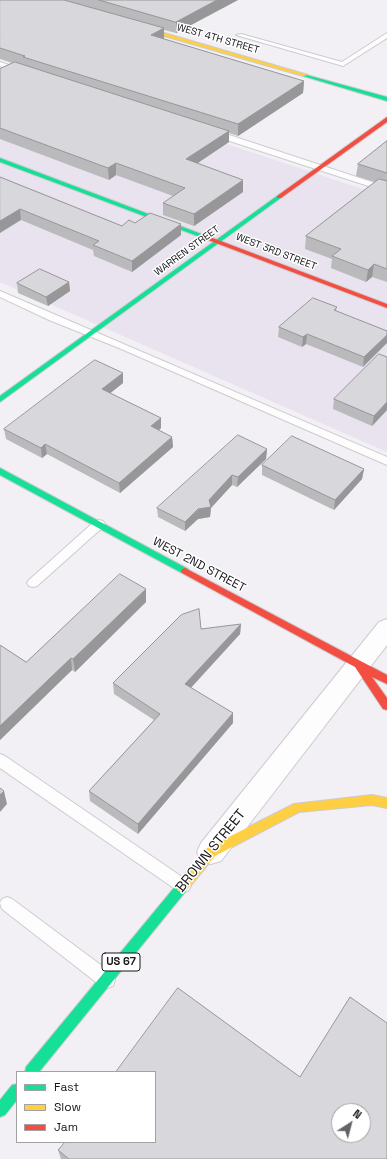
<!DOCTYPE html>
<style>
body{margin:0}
#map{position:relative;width:387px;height:1159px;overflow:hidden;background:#f2f0f5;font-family:"Space Grotesk",sans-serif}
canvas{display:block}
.legend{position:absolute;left:16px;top:1071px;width:140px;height:72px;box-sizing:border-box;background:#fff;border:1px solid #a2a2a3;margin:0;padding:5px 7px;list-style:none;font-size:12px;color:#171619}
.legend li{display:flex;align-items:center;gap:8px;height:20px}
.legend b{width:20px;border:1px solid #a2a2a3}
.north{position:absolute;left:331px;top:1103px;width:40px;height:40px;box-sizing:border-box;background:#fff;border:1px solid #a2a2a3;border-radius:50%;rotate:36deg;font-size:11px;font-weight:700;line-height:16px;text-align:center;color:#171619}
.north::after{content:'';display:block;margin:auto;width:14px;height:18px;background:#646266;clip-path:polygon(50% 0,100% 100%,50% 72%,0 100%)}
</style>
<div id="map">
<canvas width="387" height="1159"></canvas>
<ul class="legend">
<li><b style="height:5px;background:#16e098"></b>Fast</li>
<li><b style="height:5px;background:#ffcf43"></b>Slow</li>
<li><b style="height:5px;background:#f24e42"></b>Jam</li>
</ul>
<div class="north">N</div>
</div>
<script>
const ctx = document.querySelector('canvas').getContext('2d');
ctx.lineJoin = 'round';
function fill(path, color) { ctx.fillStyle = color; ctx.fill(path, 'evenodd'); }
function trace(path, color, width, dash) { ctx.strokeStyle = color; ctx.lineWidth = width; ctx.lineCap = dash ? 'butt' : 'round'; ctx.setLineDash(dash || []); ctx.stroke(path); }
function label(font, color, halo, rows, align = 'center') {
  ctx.font = font + ' "Space Grotesk",sans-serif'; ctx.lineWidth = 3; ctx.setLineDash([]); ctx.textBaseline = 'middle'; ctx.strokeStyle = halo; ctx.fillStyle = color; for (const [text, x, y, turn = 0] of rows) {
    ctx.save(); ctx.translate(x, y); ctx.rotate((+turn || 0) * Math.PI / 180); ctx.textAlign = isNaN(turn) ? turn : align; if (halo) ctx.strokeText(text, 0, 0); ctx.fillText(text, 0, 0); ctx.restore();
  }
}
fill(new Path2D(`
 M0,69L387,197V452L0,282Z`), '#e8e3ef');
const lane = new Path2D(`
 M387,33V38L343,66L236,35L241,34L342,62Z
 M0,62L24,70L25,71L22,73L0,66Z
 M211,131H217L387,187V192L211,135Z
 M0,291L387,457V465L119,348L49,320L0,297Z
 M99,520L103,521L105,524L103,527L37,586L33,587L29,586L27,583L29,580L95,521Z
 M0,754L5,756L188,881L191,886L188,891L183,893L178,891L0,768Z
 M7,897L12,899L113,974L115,980L113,986L107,988L101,986L2,909L0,903L2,899Z`);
const street = new Path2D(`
 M387,619V645L221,861L211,864L201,861L197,852L201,843L379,622Z`);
const fast = new Path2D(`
 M303,74L387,97V101L303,76Z
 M0,158L212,238L213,239L208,240L0,162Z
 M277,196L282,197L0,402V396Z
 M0,468L188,569L189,571L188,573H182L0,475Z
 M182,882L186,883L188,887L186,891L39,1072H25L26,1067L178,883Z
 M17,1084V1100L5,1115L0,1117V1100L12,1085Z`);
const slow = new Path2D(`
 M133,25H137L308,75L303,76L133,27Z
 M372,795L387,798V808L372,805L299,812L215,856L186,891L182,892L178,891L176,887L178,883L207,848L294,804Z`);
const jam = new Path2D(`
 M387,117V122L281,198H277V196Z
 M210,237L387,304V308L208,240V238Z
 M185,568L387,675V684L372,677L387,698V710L383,709L355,667L182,573L181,571L182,569Z`);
trace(lane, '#cdcbcf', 2);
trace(street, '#cdcbcf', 2);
trace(fast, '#cdcbcf', 2);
trace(slow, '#cdcbcf', 2);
trace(jam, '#cdcbcf', 2);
fill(lane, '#fdfdfe');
fill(street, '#fdfdfe');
fill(fast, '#16e098');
fill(slow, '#ffcf43');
fill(jam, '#f24e42');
fill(new Path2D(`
 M0,0H238L176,33L164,30V39L304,81L303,93L238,136L229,133V142L197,163L243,192L194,226L163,215V203L173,196L116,175L109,180L0,139V69L12,63L0,59Z
 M387,141V282L372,277L366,282L331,268L332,259L305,249L306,236L375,182L356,176L358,164Z
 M0,177L122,226L135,223L181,235L132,272L94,256L93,250L21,220Z
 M69,282L70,291L48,306L18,293L17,283Z
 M337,307L336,311L387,331L363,367L306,344L302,347L278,337L279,327Z
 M387,357V410L372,426L333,409L334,399Z
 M123,373V383L110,393L161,418V428L159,430L172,437L173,447L120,493L47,454L42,458L6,439L4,429Z
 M267,449L266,459L237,487L232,485L211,508L210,517L198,519L185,531L158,517L157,508Z
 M262,465L364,469L362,479L334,510L262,475Z
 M146,589V602L75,672L72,670L0,740V645L26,662Z
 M241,624L240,634L191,688L233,713V723L138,834L90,801L89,791L154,720L114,694L113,683Z
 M300,1077L387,1159H61L58,1150Z`), '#bab9bc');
fill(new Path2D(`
 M217,0H238L176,33V22Z
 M164,28V40L151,35Z
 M304,81L303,93L238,136V124Z
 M229,131V142L186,171V159Z
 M116,163V175L109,180L108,168Z
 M243,180V192L194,226V214Z
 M20,209L21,220L0,233V221Z
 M181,224V235L132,272V261Z
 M374,264L372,277L366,282L368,270Z
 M69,282L70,291L48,306L46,297Z
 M307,334L306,344L302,347L303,337Z
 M387,335V343L363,367L364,357Z
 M123,373V383L103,399L102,389Z
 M387,402V410L372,426L374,416Z
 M161,418V428L152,436L151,426Z
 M172,437L173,447L120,493L119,483Z
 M45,444L47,454L42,458L41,448Z
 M267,449L266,459L237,487L238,477Z
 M364,469L362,479L334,510L335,500Z
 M232,475V485L211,508L210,517L198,519L185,531V522L209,500Z
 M146,589V602L75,672L73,659Z
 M241,624L240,634L185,694V684Z
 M71,658L72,670L0,740V726Z
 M233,713V723L138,834V824Z
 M4,791L7,804L0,812V795Z`), '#979699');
const building = new Path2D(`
 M0,0H64L164,28L151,35L304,81L238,124L23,57L25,56L0,48Z
 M99,0H217L176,22Z
 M15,62L229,131L186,159L243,180L194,214L163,203L185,188L116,163L108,168L0,128V69Z
 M387,141V173L358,164Z
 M0,177L122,226L129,220L135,223L150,213L181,224L132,261L93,245L99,241L20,209L0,221Z
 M379,179L387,181V269L374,264L368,270L332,256L341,249L306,236Z
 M40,269L69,282L46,297L17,283Z
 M313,298L337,307L334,310L387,331V335L364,357L307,334L303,337L279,327Z
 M379,354L387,357V402L374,416L334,399Z
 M95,360L123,373L102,389L161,418L151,426L172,437L119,483L45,444L41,448L4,429Z
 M238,435L267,449L238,477L232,475L209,500L211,507L198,509L185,522L157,508Z
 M292,436L364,469L335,500L262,465Z
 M120,574L146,589L73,659L71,658L0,726V645L26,662Z
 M199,609L201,629L241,624L185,684L233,713L138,824L89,791L160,714L113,683L181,615Z
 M0,788L4,791L0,795Z
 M178,988L300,1077L350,997L387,1023V1159H69L58,1150L65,1142H155V1072H116ZM339,1111H363V1135H339Z`);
fill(building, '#d8d7db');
trace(building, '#979699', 1);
label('10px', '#171619', '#fff', [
 ["WEST 4TH STREET",218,39,16],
 ["WARREN STREET",187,251,-36],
 ["WEST 3RD STREET",276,252,21]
]);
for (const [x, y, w] of [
 [121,962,38]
]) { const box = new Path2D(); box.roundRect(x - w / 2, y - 9, w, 18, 3); ctx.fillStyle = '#fff'; ctx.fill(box); trace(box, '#171619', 1); }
label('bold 11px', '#171619', null, [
 ["US 67",121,962]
]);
label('12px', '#171619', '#fff', [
 ["WEST 2ND STREET",199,565,28]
]);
label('14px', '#171619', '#fff', [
 ["BROWN STREET",211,851,-51]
]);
</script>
